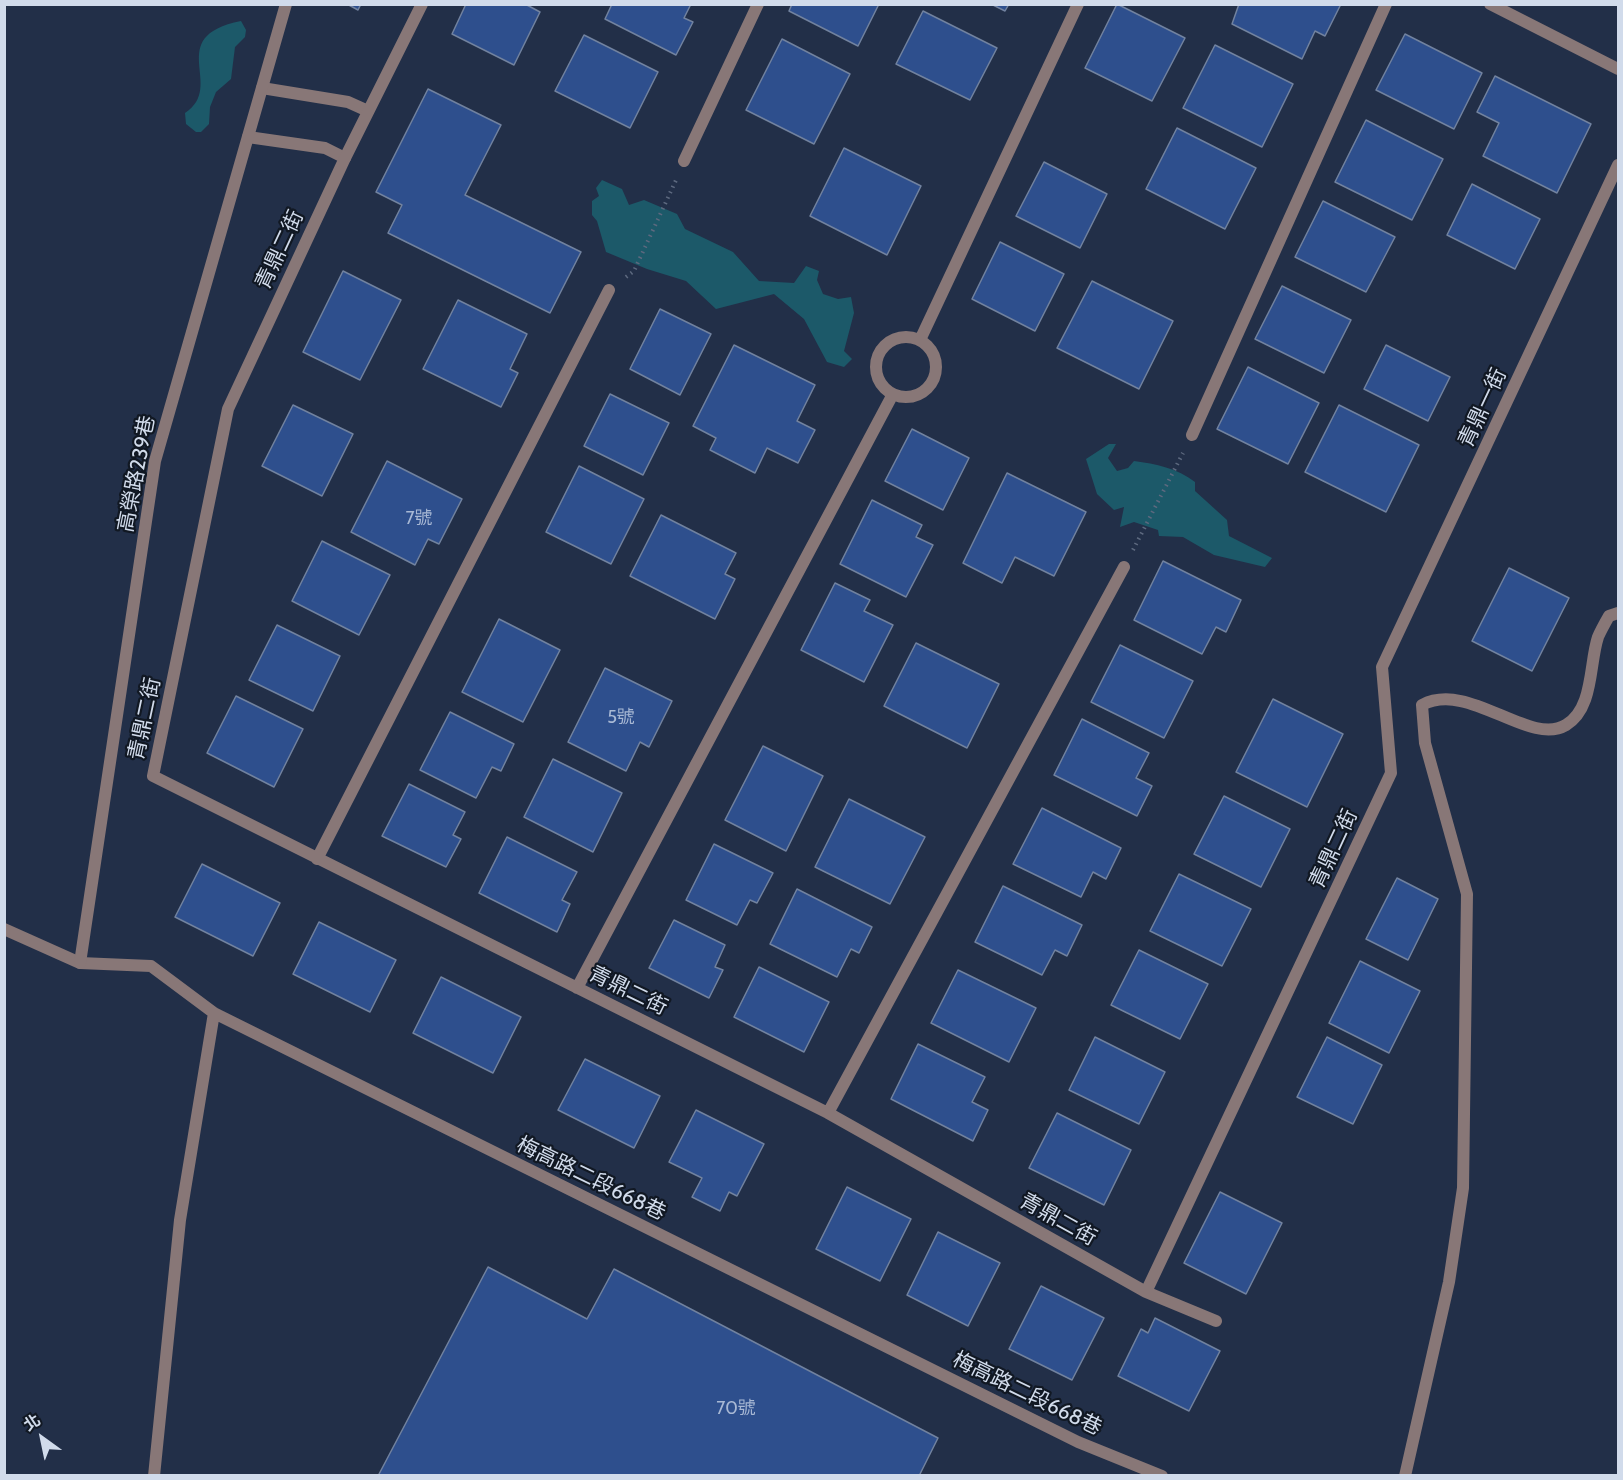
<!DOCTYPE html>
<meta charset="utf-8">
<style>
body{margin:0}
#map{position:relative;width:1623px;height:1480px;overflow:hidden;background:#222f48;font-family:Cabin,"Noto Sans TC",sans-serif}
canvas{display:block}
.frame{position:absolute;inset:0;border:6px solid #d1dbeb;pointer-events:none}
.north{position:absolute;left:12px;top:1408px;width:60px;height:60px;-webkit-text-stroke:4px #111823;paint-order:stroke;rotate:327deg;font-size:16px;font-weight:700;line-height:24px;text-align:center;color:#d1dbeb}
.north::after{content:'';display:block;margin:auto;width:21px;height:27px;background:#d1dbeb;clip-path:polygon(50% 0,100% 100%,50% 72%,0 100%)}
</style>
<div id="map">
<canvas width="1623" height="1480"></canvas>
<div class="frame"></div>
<div class="north">北</div>
</div>
<script>
const ctx = document.querySelector('canvas').getContext('2d');
ctx.lineJoin = 'round';
function fill(path, color) { ctx.fillStyle = color; ctx.fill(path, 'evenodd'); }
function trace(path, color, width, dash) { ctx.strokeStyle = color; ctx.lineWidth = width; ctx.lineCap = dash ? 'butt' : 'round'; ctx.setLineDash(dash || []); ctx.stroke(path); }
function label(font, color, halo, rows, align = 'center') {
  ctx.font = font + ' Cabin,"Noto Sans TC",sans-serif'; ctx.lineWidth = 4.5; ctx.setLineDash([]); ctx.textBaseline = 'middle'; ctx.strokeStyle = halo; ctx.fillStyle = color; for (const [text, x, y, turn = 0] of rows) {
    ctx.save(); ctx.translate(x, y); ctx.rotate((+turn || 0) * Math.PI / 180); ctx.textAlign = isNaN(turn) ? turn : align; if (halo) ctx.strokeText(text, 0, 0); ctx.fillText(text, 0, 0); ctx.restore();
  }
}
fill(new Path2D(`
 M241,21L246,30L245,37L235,47L231,79L216,92L210,107L209,124L201,132H196L186,124L185,113C227,86 162,37 241,21Z
 M602,180L622,189L629,205L644,200L677,214L685,229L733,252L759,281L794,283L806,266L819,271L817,280L823,294L838,299L851,297L854,313L844,351L852,359L844,367L827,362L804,319L774,294L716,309L686,281L647,269L606,252L597,221L592,215V201L599,196L596,188Z
 M1109,444H1116L1108,458L1117,471L1128,468L1134,461C1156,464 1177,468 1195,482V491L1227,520L1229,536L1272,558L1265,567L1214,555L1183,537L1159,536L1158,530L1134,522L1120,527L1124,507L1114,510L1097,494L1086,459Z`), '#1c5969');
const building = new Path2D(`
 M347,4H361L358,10Z
 M466,4H525L540,12L514,65L452,34Z
 M612,4H691L684,18L693,22L676,55L605,19Z
 M792,4H879L858,46L789,11Z
 M991,4H1009L1005,11Z
 M1117,4L1185,38L1152,101L1085,68Z
 M1239,4H1341L1325,36L1315,31L1302,59L1232,24Z
 M923,11L997,48L970,100L896,64Z
 M1405,34L1482,73L1454,129L1376,90Z
 M584,35L658,72L630,128L555,91Z
 M782,39L850,74L814,144L746,110Z
 M1215,45L1293,84L1262,147L1183,108Z
 M1495,76L1591,124L1557,193L1483,156L1499,123L1477,112Z
 M428,89L501,125L465,195L581,252L550,313L388,233L402,205L376,192Z
 M1366,120L1443,159L1412,220L1335,182Z
 M1177,128L1256,168L1225,229L1146,189Z
 M844,148L921,186L887,255L810,216Z
 M1044,162L1107,194L1080,248L1016,216Z
 M1472,184L1540,219L1515,269L1447,235Z
 M1323,201L1395,237L1366,292L1295,257Z
 M1000,242L1064,274L1035,331L972,299Z
 M343,271L401,300L360,380L303,352Z
 M1092,281L1173,321L1139,389L1057,348Z
 M1282,286L1351,320L1324,373L1255,339Z
 M458,300L527,334L510,369L518,373L501,407L423,369Z
 M660,309L711,334L680,395L630,369Z
 M734,345L815,385L797,421L815,430L798,463L767,448L755,473L710,450L716,438L693,426Z
 M1386,345L1450,377L1428,421L1364,389Z
 M1248,367L1319,403L1288,464L1217,429Z
 M610,394L669,423L643,475L584,446Z
 M293,405L353,434L322,496L262,466Z
 M1339,405L1419,445L1386,512L1305,472Z
 M912,429L969,458L943,510L885,481Z
 M387,461L462,499L439,544L428,539L415,565L351,532Z
 M579,466L644,499L611,564L546,532Z
 M1007,473L1086,512L1054,576L1015,557L1002,583L963,563Z
 M872,500L922,525L916,537L933,545L906,597L840,564Z
 M661,515L736,553L725,574L735,579L715,619L630,576Z
 M322,541L390,575L359,635L292,601Z
 M1163,561L1241,600L1226,632L1216,627L1202,654L1134,620Z
 M1509,568L1569,598L1532,671L1472,641Z
 M835,583L870,600L864,611L893,625L864,682L801,650Z
 M499,619L560,650L523,722L462,692Z
 M277,625L340,656L313,711L249,680Z
 M916,643L999,684L967,748L884,706Z
 M1120,645L1193,681L1164,738L1091,702Z
 M605,668L672,701L649,747L640,742L626,771L568,742Z
 M236,696L303,729L274,787L207,753Z
 M1273,699L1343,734L1307,807L1236,772Z
 M450,712L514,744L501,771L492,767L476,798L420,770Z
 M1082,719L1149,753L1136,778L1152,786L1137,816L1054,775Z
 M763,746L823,776L786,851L725,820Z
 M553,759L622,793L593,852L524,817Z
 M409,784L465,812L453,835L461,839L446,867L382,836Z
 M1224,796L1290,829L1261,887L1194,854Z
 M849,799L925,837L890,904L815,867Z
 M1042,808L1121,848L1106,879L1093,872L1081,897L1013,864Z
 M507,837L577,872L562,900L570,904L557,932L479,893Z
 M714,844L773,873L757,903L750,900L737,925L686,900Z
 M202,864L280,903L253,956L175,917Z
 M1179,874L1251,909L1222,966L1150,931Z
 M1397,878L1438,899L1408,960L1366,939Z
 M1003,886L1082,925L1067,956L1055,950L1042,975L975,942Z
 M797,889L872,927L859,953L851,949L837,977L770,944Z
 M674,920L725,945L715,967L723,970L709,998L649,968Z
 M319,922L396,960L370,1012L293,974Z
 M1139,950L1208,984L1180,1039L1111,1005Z
 M1360,961L1420,991L1389,1053L1329,1023Z
 M759,967L829,1002L804,1052L734,1017Z
 M958,970L1036,1008L1009,1062L931,1023Z
 M441,977L521,1017L493,1073L413,1033Z
 M1095,1037L1165,1072L1139,1124L1069,1090Z
 M1327,1037L1382,1065L1353,1124L1297,1097Z
 M918,1044L985,1077L972,1102L988,1110L973,1141L891,1099Z
 M585,1059L660,1096L634,1148L558,1110Z
 M696,1110L764,1144L737,1196L729,1192L720,1211L692,1197L702,1178L669,1162Z
 M1057,1113L1131,1150L1104,1205L1029,1168Z
 M847,1187L911,1219L880,1281L816,1249Z
 M1220,1192L1282,1223L1246,1294L1184,1263Z
 M938,1232L1000,1263L968,1326L907,1295Z
 M488,1267L587,1319L614,1269L938,1438L919,1476H378Z
 M1041,1286L1104,1318L1072,1380L1009,1349Z
 M1155,1318L1220,1351L1189,1411L1118,1376L1141,1329L1148,1333Z`);
fill(building, '#2e4f8d');
trace(building, '#71829f', 1.5);
trace(new Path2D(`
 M626,277L634,271L677,178
 M1133,550L1183,453`), '#5d697f', 4, [1.5, 4.5]);
trace(new Path2D(`
 M262,88L348,102L368,111
 M248,137L325,148L345,158
 M4,929L80,963L151,966L214,1013L1078,1442L1162,1476
 M154,1476L180,1220L214,1013
 M1405,1476L1449,1282L1463,1188L1467,894L1425,743L1422,705C1469,680 1529,747 1566,725C1594,708 1589,664 1598,637C1601,630 1605,623 1609,616L1618,613`), '#877', 12);
trace(new Path2D(`
 M422,4L345,158L228,409L153,776L828,1113L1146,1292L1391,773L1382,667L1618,165
 M1490,4L1618,69
 M684,161L758,4
 M876 367a30 30 0 1 1 60 0a30 30 0 1 1-60 0Z
 M920,340L1078,4
 M1192,435L1386,4
 M317,859L609,290
 M80,963L155,461L286,4
 M577,988L893,394
 M828,1113L1124,567
 M1146,1292L1216,1321`), '#877', 12);
label('18px', '#a8b8d4', null, [
 ["7號",419,519],
 ["5號",621,718],
 ["70號",736,1409]
]);
label('21px', '#d1dbeb', '#111823', [
 ["青鼎二街",280,250,-65],
 ["青鼎一街",1483,408,-65],
 ["高榮路239巷",137,474,-79],
 ["青鼎二街",145,719,-78],
 ["青鼎二街",1334,849,-65],
 ["青鼎二街",628,991,26],
 ["梅高路二段668巷",591,1179,26],
 ["青鼎二街",1058,1220,29],
 ["梅高路二段668巷",1027,1394,26]
]);
</script>
